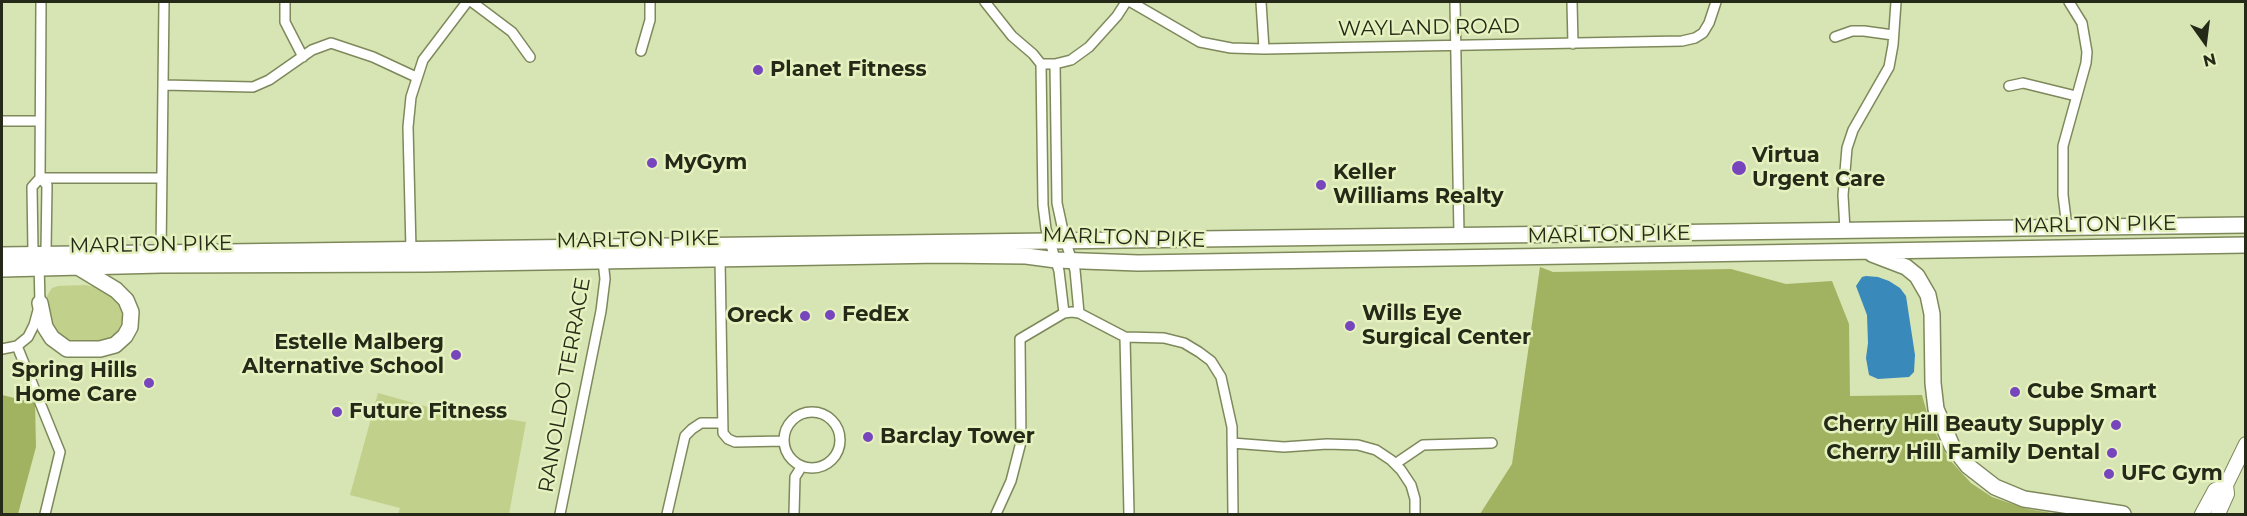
<!DOCTYPE html>
<html>
<head>
<meta charset="utf-8">
<style>
	body { margin:0 }
	#map { position:relative; width:2247px; height:516px; overflow:hidden; background:#d7e4b3; font-family:Montserrat,sans-serif }
	canvas { display:block }
	.frame { position:absolute; inset:0; border:3px solid #252917; pointer-events:none }
	.north { position:absolute; left:2175px; top:12px; width:60px; height:60px; -webkit-text-stroke:4px #e5f1bf; paint-order:stroke; rotate:166deg; font-size:16px; font-weight:700; line-height:24px; text-align:center; color:#252917 }
	.north::after { content:''; display:block; margin:auto; width:21px; height:27px; background:#252917; clip-path:polygon(50% 0,100% 100%,50% 72%,0 100%) }
</style>
</head>
<body>
<div id="map">
<canvas width="2247" height="516"></canvas>
<div class="frame"></div>
<div class="north">N</div>
</div>
<script>
const ctx = document.querySelector('canvas').getContext('2d');
ctx.lineJoin = 'round';
function fillPath(path, color) {
  ctx.fillStyle = color;
  ctx.fill(path, 'evenodd');
}
function toPath(rows) {
  const path = new Path2D();
  for (const r of rows) {
    if (r.length === 3) {
      path.moveTo(r[0] + r[2], r[1]);
      path.arc(r[0], r[1], r[2], 0, 2 * Math.PI);
      continue;
    }
    path.moveTo(r[0], r[1]);
    for (let i = 2; i < r.length; i += 2) path.lineTo(r[i], r[i + 1]);
  }
  return path;
}
function trace(path, color, width, dash) {
  ctx.strokeStyle = color;
  ctx.lineWidth = width;
  ctx.lineCap = dash ? 'butt' : 'round';
  ctx.setLineDash(dash || []);
  ctx.stroke(path);
}
function label(font, color, halo, rows, align = 'center') {
  ctx.font = font + ' Montserrat,sans-serif';
  ctx.lineWidth = 5;
  ctx.setLineDash([]);
  ctx.textBaseline = 'middle';
  ctx.strokeStyle = halo;
  ctx.fillStyle = color;
  for (const [text, x, y, turn = 0] of rows) {
    ctx.save();
    ctx.translate(x, y);
    ctx.rotate((+turn || 0) * Math.PI / 180);
    ctx.textAlign = isNaN(turn) ? turn : align;
    if (halo) ctx.strokeText(text, 0, 0);
    ctx.fillText(text, 0, 0);
    ctx.restore();
  }
}
fillPath(toPath([
	[85,285,100,288,122,302,126,324,109,344,68,345,48,323,47,296,52,288,58,286],
	[378,393,428,407,526,422,509,514,398,514,400,508,350,495]
]), '#c1d18b');
fillPath(toPath([
	[1540,267,1553,272,1731,269,1786,284,1832,281,1849,324,1850,396,1922,395,1929,420,1948,458,1971,483,1992,497,2027,509,2058,514,1480,514,1512,464],
	[2,395,35,403,36,447,18,514,2,514]
]), '#a1b361');
fillPath(toPath([
	[1866,276,1878,277,1889,281,1900,288,1906,296,1915,355,1914,372,1909,377,1878,379,1869,375,1866,358,1868,343,1867,315,1856,286,1862,277]
]), '#398abb');
const minor = toPath([
	[285,2,285,22,303,57],
	[472,2,512,32,530,57],
	[985,2,1012,36,1033,54,1041,64,1055,64,1071,60,1089,47,1117,16,1126,2],
	[1131,2,1200,42,1231,48,1264,49,1682,41,1695,38,1703,33,1709,23,1716,2],
	[1261,2,1264,49],
	[1455,2,1459,235],
	[1572,2,1573,44],
	[1835,37,1852,31,1864,31,1893,35],
	[641,51,650,20,650,2],
	[1041,64,1043,205,1046,229,1059,271,1064,313],
	[1055,64,1057,203,1065,240,1075,270,1079,313],
	[163,85,253,87,269,80,312,50,331,43,373,57,416,77],
	[2009,86,2023,83,2076,96],
	[2,121,40,121],
	[40,178,162,178],
	[40,178,47,185,46,251,41,254],
	[2067,227,2063,195,2063,146,2086,63,2087,52,2082,23,2069,2],
	[1845,230,1843,195,1847,148,1853,130,1889,67,1893,45,1896,2],
	[411,250,408,127,411,97,423,60,467,2],
	[161,253,164,2],
	[40,255,33,251,32,187,40,178,41,2],
	[720,259,723,433,728,439,735,442,784,441],
	[1125,337,1129,514],
	[17,346,60,452,45,514],
	[2,349,17,346,28,337,34,325,40,303,39,263],
	[812,440,28],
	[1232,443,1284,447,1327,444,1358,445,1376,450,1391,460,1401,470,1411,485,1415,499,1415,514],
	[1395,464,1423,445,1492,443],
	[560,514,601,311,605,279,603,261],
	[667,514,685,436,692,429,701,423,722,423],
	[794,514,795,477,802,466],
	[996,514,1011,481,1021,442,1020,339,1064,313,1072,312,1079,313,1125,337,1164,338,1184,343,1199,352,1211,361,1221,377,1232,427,1233,514]
]);
const primary = toPath([
	[2202,514,2215,490,2226,485],
	[2218,514,2227,494,2226,485,2246,444]
]);
const trunk = toPath([
	[1872,254,1906,267,1917,276,1928,295,1932,314,1933,383,1936,409,1952,446,1968,466,1995,487,2024,499,2123,514],
	[2,255,2246,225],
	[2,269,161,265,427,264,940,255,1026,256,1056,260,1138,263,2246,245],
	[40,303,45,327,52,338,67,349,100,349,115,345,125,336,130,327,131,312,126,300,116,290,78,267]
]);
trace(minor, '#7e895b', 12);
trace(primary, '#7e895b', 16);
trace(trunk, '#7e895b', 18);
trace(minor, '#fff', 9);
trace(primary, '#fff', 14);
trace(trunk, '#fff', 15);
for (const [x, y, r, color] of [
	[758,70,6,"#7746bd"],
	[652,163,6,"#7746bd"],
	[1739,168,8,"#7746bd"],
	[1321,185,6,"#7746bd"],
	[830,315,6,"#7746bd"],
	[805,316,6,"#7746bd"],
	[1350,326,6,"#7746bd"],
	[456,355,6,"#7746bd"],
	[149,383,6,"#7746bd"],
	[2015,392,6,"#7746bd"],
	[337,412,6,"#7746bd"],
	[2116,425,6,"#7746bd"],
	[868,437,6,"#7746bd"],
	[2112,453,6,"#7746bd"],
	[2109,474,6,"#7746bd"]
]) {
  const dot = new Path2D();
  dot.arc(x, y, r, 0, 2 * Math.PI);
  ctx.fillStyle = color;
  ctx.fill(dot);
  trace(dot, '#e5f1bf', 2);
}
label('21px', '#252917', '#e5f1bf', [
	["WAYLAND ROAD",1429,28,-1],
	["MARLTON PIKE",2095,225,-1],
	["MARLTON PIKE",1609,235,-1],
	["MARLTON PIKE",1124,238,2],
	["MARLTON PIKE",638,240,-1],
	["MARLTON PIKE",151,245,-1],
	["RANOLDO TERRACE",565,385,-80]
]);
label('bold 21px', '#252917', '#e5f1bf', [
	["Planet Fitness",770,70],
	["Virtua",1752,156],
	["Urgent Care",1752,180],
	["MyGym",664,163],
	["Keller",1333,173],
	["Williams Realty",1333,197],
	["Wills Eye",1362,314],
	["Surgical Center",1362,338],
	["FedEx",842,315],
	["Oreck",793,316,"right"],
	["Estelle Malberg",444,343,"right"],
	["Alternative School",444,367,"right"],
	["Spring Hills",137,371,"right"],
	["Home Care",137,395,"right"],
	["Cube Smart",2027,392],
	["Future Fitness",349,412],
	["Cherry Hill Beauty Supply",2104,425,"right"],
	["Barclay Tower",880,437],
	["Cherry Hill Family Dental",2100,453,"right"],
	["UFC Gym",2121,474]
], 'left');
</script>
</body>
</html>
